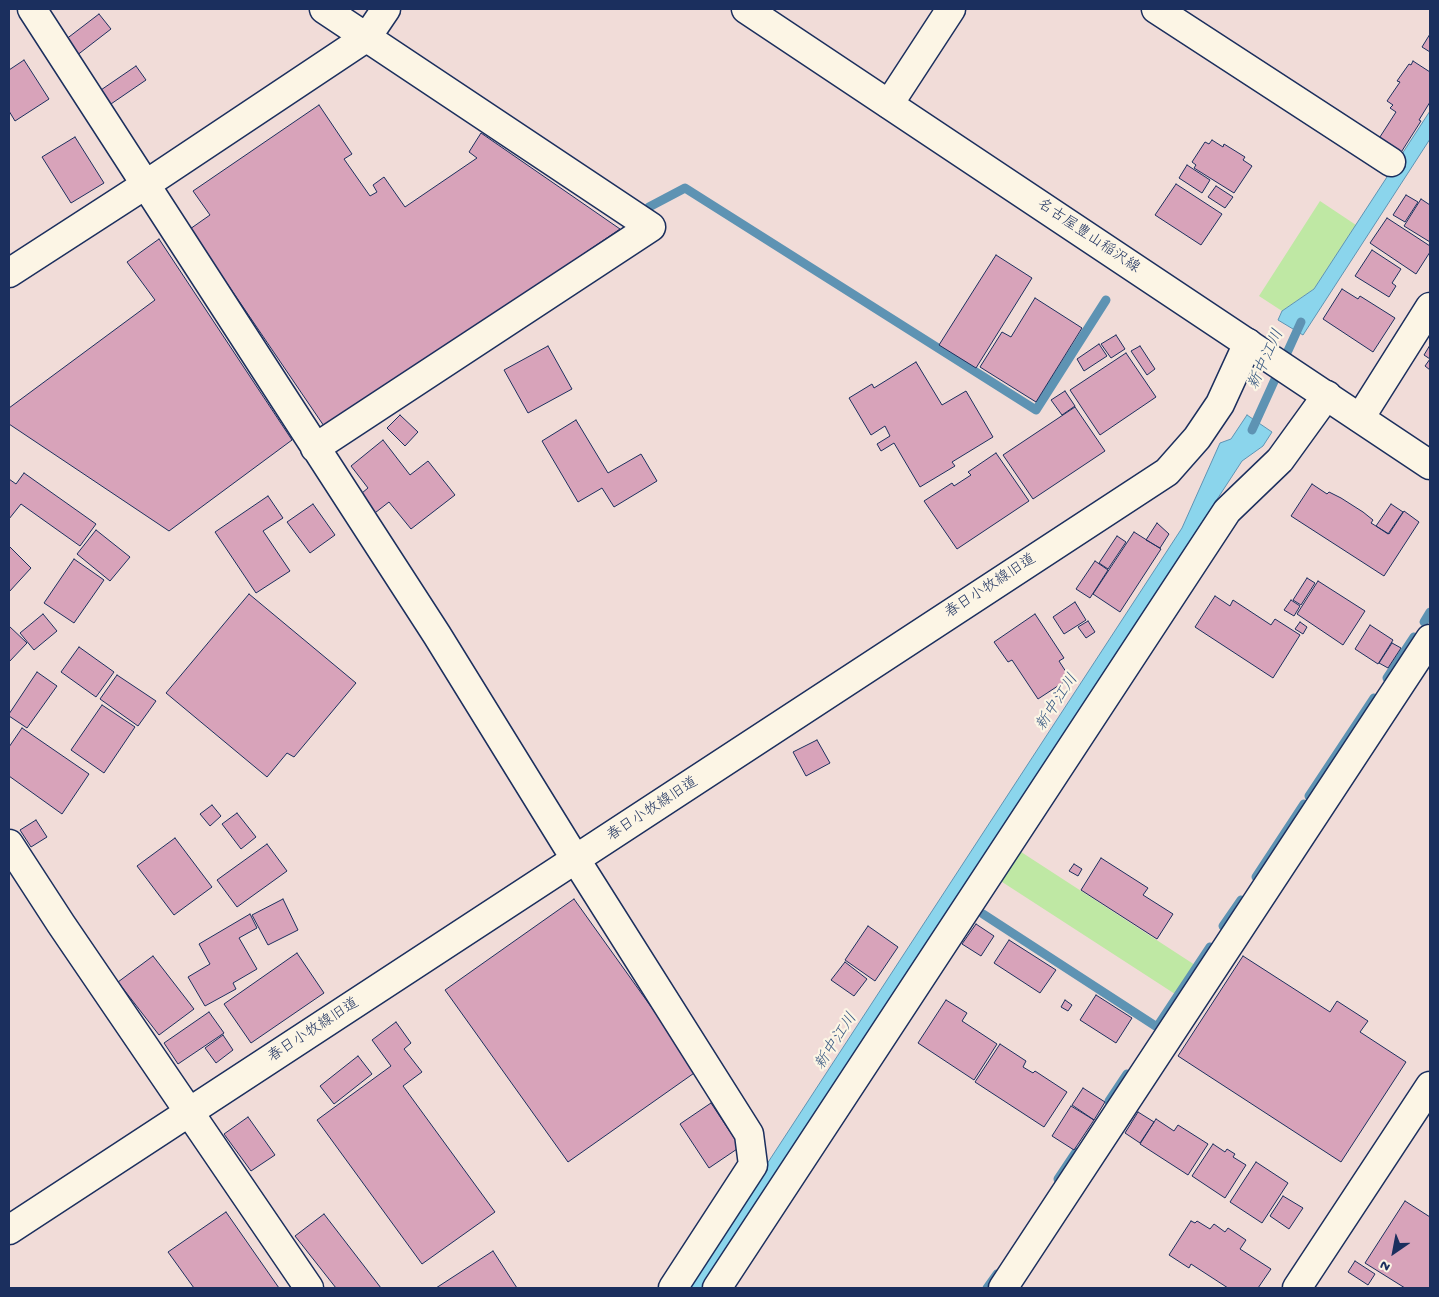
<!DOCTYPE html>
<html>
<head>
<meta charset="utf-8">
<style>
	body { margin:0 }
	#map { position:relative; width:1439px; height:1297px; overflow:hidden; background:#f1dcd8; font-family:"Gochi Hand",sans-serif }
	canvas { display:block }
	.frame { position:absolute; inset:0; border:10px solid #1b2f5e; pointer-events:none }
	.north { position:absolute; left:1369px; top:1227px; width:50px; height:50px; -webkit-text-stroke:4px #fcf5e5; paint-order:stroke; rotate:213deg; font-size:14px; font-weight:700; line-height:20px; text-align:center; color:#1b2f5e }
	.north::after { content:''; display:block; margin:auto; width:18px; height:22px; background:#1b2f5e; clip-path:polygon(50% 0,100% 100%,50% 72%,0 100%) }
</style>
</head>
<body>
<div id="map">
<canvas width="1439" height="1297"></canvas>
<div class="frame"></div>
<div class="north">N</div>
</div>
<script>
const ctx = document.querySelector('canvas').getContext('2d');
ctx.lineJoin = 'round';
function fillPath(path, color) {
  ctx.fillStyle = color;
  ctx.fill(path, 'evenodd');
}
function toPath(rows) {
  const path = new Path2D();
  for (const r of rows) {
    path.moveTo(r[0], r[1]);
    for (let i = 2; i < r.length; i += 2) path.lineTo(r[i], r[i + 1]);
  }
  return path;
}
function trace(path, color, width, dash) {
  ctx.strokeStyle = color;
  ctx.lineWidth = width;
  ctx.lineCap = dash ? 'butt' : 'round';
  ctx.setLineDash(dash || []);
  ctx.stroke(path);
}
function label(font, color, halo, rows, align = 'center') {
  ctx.font = font + ' "Gochi Hand","Klee One",sans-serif';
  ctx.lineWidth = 4.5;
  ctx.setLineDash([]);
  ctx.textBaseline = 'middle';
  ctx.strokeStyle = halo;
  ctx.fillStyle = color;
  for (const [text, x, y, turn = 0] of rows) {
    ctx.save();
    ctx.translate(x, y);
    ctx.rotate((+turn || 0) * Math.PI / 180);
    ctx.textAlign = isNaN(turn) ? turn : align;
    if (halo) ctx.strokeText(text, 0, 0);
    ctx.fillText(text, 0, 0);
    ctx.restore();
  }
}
fillPath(toPath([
	[1320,201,1356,225,1314,289,1282,311,1259,296],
	[1015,848,1195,965,1175,994,996,878]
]), '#bfe8a4');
const water = toPath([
	[1430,111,1430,139,1303,335,1278,320,1282,311,1314,289,1430,111],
	[1247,415,1272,432,1263,446,1242,461,703,1288,686,1288,1182,528,1220,443,1231,439,1247,415]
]);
fillPath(water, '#8bd5ec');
trace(water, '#5e93b3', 1);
trace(toPath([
	[649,207,685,188,1036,410,1106,300],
	[1252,430,1301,322],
	[1424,622,1430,612],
	[1387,678,1414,637],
	[1309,796,1374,698],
	[1256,877,1304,804],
	[983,914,1157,1027,1210,947],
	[1223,926,1241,900],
	[1109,1101,1127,1074],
	[1058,1179,1076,1152],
	[987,1288,997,1274]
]), '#5e93b3', 9);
const building = toPath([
	[99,14,111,29,76,56,65,40,99,14],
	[1430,34,1430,52,1422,47,1430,34],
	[24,60,49,99,15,121,9,111,9,70,24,60],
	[1413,61,1430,72,1430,102,1419,120,1421,121,1400,154,1378,140,1396,112,1390,108,1393,105,1387,101,1400,82,1397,81,1409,64,1411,65,1413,61],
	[136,66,146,80,108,106,98,92,136,66],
	[319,105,352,154,344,159,370,196,377,192,373,185,384,177,405,207,477,158,469,152,481,133,620,229,326,429,190,229,210,215,193,191,319,105],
	[75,137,104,183,71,203,42,157,75,137],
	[1212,140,1223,147,1224,144,1245,157,1243,160,1252,166,1234,193,1194,168,1196,165,1192,162,1205,142,1209,144,1212,140],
	[1187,165,1210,180,1202,193,1179,178,1187,165],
	[1176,184,1222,214,1201,245,1155,215,1176,184],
	[1216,186,1233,197,1225,208,1208,197,1216,186],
	[1406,195,1418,202,1405,222,1393,215,1406,195],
	[1421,199,1430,205,1430,242,1404,226,1421,199],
	[1387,218,1430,246,1430,252,1416,274,1370,243,1387,218],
	[159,239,292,440,169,531,9,424,9,408,155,300,127,262,159,239],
	[1372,250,1401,269,1392,283,1396,286,1389,297,1355,276,1372,250],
	[996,255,1032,278,976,368,939,345,996,255],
	[1342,289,1358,299,1360,296,1395,318,1373,352,1323,319,1342,289],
	[1035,298,1082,328,1036,402,980,367,1002,332,1011,337,1035,298],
	[1116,335,1125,349,1111,358,1101,344,1116,335],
	[1099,344,1107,356,1084,371,1077,359,1099,344],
	[1430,345,1430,370,1425,366,1430,359,1424,355,1430,345],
	[548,346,572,389,528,413,504,370,548,346],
	[1140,346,1155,369,1147,375,1131,351,1140,346],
	[1126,353,1156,397,1100,435,1070,390,1126,353],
	[916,362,942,405,966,391,993,437,952,462,955,466,920,487,894,443,881,451,877,444,890,436,885,426,871,435,849,398,872,384,874,388,916,362],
	[1065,391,1075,406,1062,415,1051,400,1065,391],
	[1075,407,1105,451,1033,499,1003,455,1075,407],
	[400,415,418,432,405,446,387,428,400,415],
	[576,420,608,473,641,454,657,481,614,507,602,488,578,502,542,441,576,420],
	[383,440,410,475,428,461,455,495,411,529,389,502,371,516,356,498,368,488,351,466,383,440],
	[996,453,1029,501,957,549,924,501,952,483,954,486,971,475,968,472,996,453],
	[24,473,96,524,80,546,21,504,9,519,9,479,16,484,24,473],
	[1312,484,1327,494,1329,492,1341,498,1363,512,1373,520,1371,523,1389,534,1404,511,1419,522,1384,576,1291,516,1312,484],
	[268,496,283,518,263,531,290,571,256,593,215,532,268,496],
	[313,504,335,535,310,553,287,522,313,504],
	[1391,504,1403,512,1388,534,1376,526,1391,504],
	[1157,523,1169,534,1160,548,1146,540,1157,523],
	[96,530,130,557,110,581,77,554,96,530],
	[1134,532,1161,549,1120,612,1093,594,1134,532],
	[1117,536,1126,542,1108,569,1099,563,1117,536],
	[9,546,31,568,9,592,9,546],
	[74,559,104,580,74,623,44,603,74,559],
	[1095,561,1108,570,1090,598,1076,589,1095,561],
	[1307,578,1315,583,1301,605,1293,600,1307,578],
	[1318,581,1365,611,1343,645,1297,614,1318,581],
	[249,594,356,683,294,757,287,753,267,777,166,693,249,594],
	[1215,596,1230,606,1233,600,1271,625,1275,619,1300,635,1273,678,1195,627,1215,596],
	[1291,600,1300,606,1294,616,1284,610,1291,600],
	[1075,602,1086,620,1064,634,1053,617,1075,602],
	[43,614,57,631,34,650,20,633,43,614],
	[1035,614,1064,658,1059,661,1070,678,1038,699,1012,660,1008,662,994,642,1035,614],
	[1088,621,1095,632,1086,638,1078,627,1088,621],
	[1300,622,1307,627,1303,634,1295,629,1300,622],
	[1370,625,1393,640,1378,664,1355,649,1370,625],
	[9,626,27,643,9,662,9,626],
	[1392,643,1401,648,1388,668,1379,663,1392,643],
	[79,647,114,672,96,697,61,672,79,647],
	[37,672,57,686,27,728,9,716,9,714,37,672],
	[117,675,156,701,138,726,100,699,117,675],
	[102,705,135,727,104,773,71,750,102,705],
	[22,728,89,774,62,814,9,776,9,747,22,728],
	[817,740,830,763,806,776,793,752,817,740],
	[212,805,221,816,210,826,200,814,212,805],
	[237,813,256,837,241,849,222,824,237,813],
	[36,820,47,837,31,847,20,830,36,820],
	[175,838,212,887,174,915,137,866,175,838],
	[267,844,287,871,237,907,217,880,267,844],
	[1101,858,1148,888,1143,895,1173,914,1157,939,1081,890,1101,858],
	[1074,864,1082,869,1078,876,1069,871,1074,864],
	[283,899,298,930,268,945,252,915,283,899],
	[574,899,697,1071,568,1162,445,990,574,899],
	[250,914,257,928,239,938,257,969,233,983,236,989,205,1006,188,977,210,964,199,944,250,914],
	[976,924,994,936,981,956,962,944,976,924],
	[868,926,898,947,875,981,845,960,868,926],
	[1009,940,1056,970,1040,993,994,963,1009,940],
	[297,953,324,993,251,1043,224,1004,297,953],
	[153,956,194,1009,159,1035,118,982,153,956],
	[1243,956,1330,1012,1337,1001,1368,1021,1360,1032,1406,1062,1341,1162,1178,1056,1243,956],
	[845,962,867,979,854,996,831,980,845,962],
	[1096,995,1132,1018,1116,1043,1080,1020,1096,995],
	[946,1000,967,1013,962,1021,997,1044,974,1080,918,1043,946,1000],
	[1065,1000,1072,1005,1068,1011,1061,1007,1065,1000],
	[209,1012,224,1033,178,1064,164,1043,209,1012],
	[396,1022,411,1043,404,1049,422,1072,403,1086,495,1212,422,1264,317,1120,391,1066,372,1040,396,1022],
	[223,1035,233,1050,216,1063,205,1048,223,1035],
	[1000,1044,1026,1061,1023,1067,1033,1073,1035,1071,1067,1092,1044,1127,975,1082,1000,1044],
	[358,1056,372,1074,334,1104,320,1086,358,1056],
	[1083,1088,1105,1102,1094,1120,1072,1105,1083,1088],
	[711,1103,740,1147,709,1168,680,1124,711,1103],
	[1071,1106,1094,1120,1074,1150,1052,1136,1071,1106],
	[1138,1112,1154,1122,1140,1143,1125,1133,1138,1112],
	[248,1117,275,1155,251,1171,224,1134,248,1117],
	[1156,1119,1174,1131,1178,1125,1208,1144,1188,1175,1140,1144,1156,1119],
	[1213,1144,1225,1152,1227,1149,1235,1154,1233,1157,1246,1165,1225,1198,1192,1176,1213,1144],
	[1256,1162,1288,1183,1262,1223,1230,1202,1256,1162],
	[1283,1196,1303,1208,1289,1229,1270,1216,1283,1196],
	[1405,1201,1430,1217,1430,1288,1405,1288,1365,1263,1405,1201],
	[226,1212,279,1288,194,1288,168,1252,226,1212],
	[324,1214,381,1288,336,1288,295,1236,324,1214],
	[1191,1221,1195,1223,1197,1221,1210,1229,1214,1224,1225,1232,1228,1228,1246,1240,1240,1249,1271,1269,1258,1288,1228,1288,1191,1264,1189,1268,1169,1255,1191,1221],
	[493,1251,517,1288,436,1288,493,1251],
	[1355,1261,1375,1274,1368,1285,1348,1272,1355,1261]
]);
fillPath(building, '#d8a3ba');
trace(building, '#1b2f5e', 1);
const minor = toPath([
	[32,9,437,635,576,860,749,1134,753,1165,673,1288],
	[1156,9,1391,162],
	[889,104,951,9],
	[9,273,145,185,367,37,386,9],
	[1360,418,1430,307],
	[315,448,651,227,324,9],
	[9,844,61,924,309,1288],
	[9,1230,1167,472,1197,438,1220,404,1248,343],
	[717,1288,1227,511,1280,460,1327,395],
	[1003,1288,1430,639],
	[1297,1288,1430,1086]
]);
const major = toPath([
	[746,9,1430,465]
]);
trace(minor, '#1b2f5e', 31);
trace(major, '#1b2f5e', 31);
trace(minor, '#fcf5e5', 28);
trace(major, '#fcf5e5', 28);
label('15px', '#1b2f5e', '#fcf5e5', [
	["名古屋豊山稲沢線",1088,237,34],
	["春日小牧線旧道",991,587,-33],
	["春日小牧線旧道",653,810,-33],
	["春日小牧線旧道",314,1031,-33]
]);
label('italic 16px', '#375882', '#fcf5e5', [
	["新中江川",1267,360,-65],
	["新中江川",1058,703,-57],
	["新中江川",837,1042,-57]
]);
</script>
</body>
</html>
